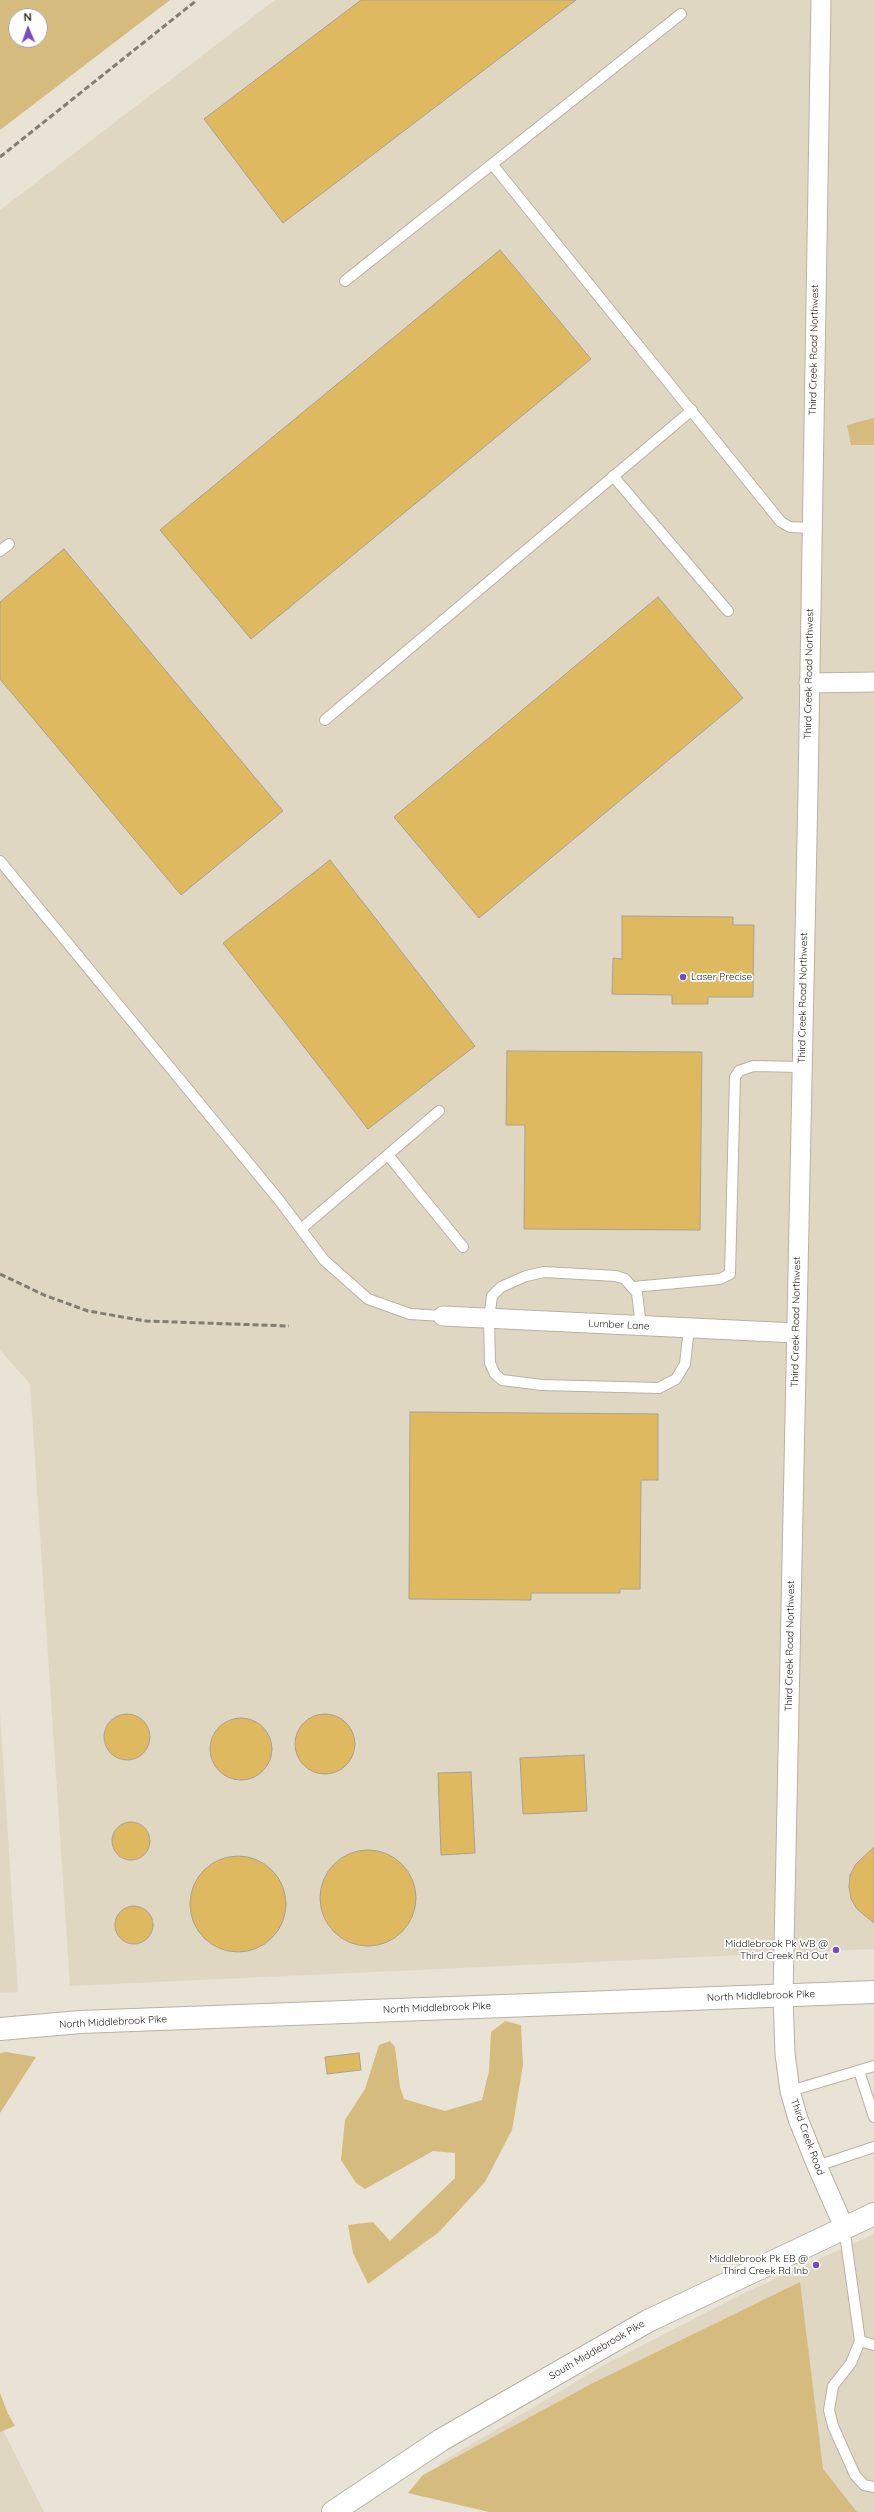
<!DOCTYPE html>
<html>
<head>
<meta charset="utf-8">
<style>
	body { margin:0 }
	#map { position:relative; width:874px; height:2512px; overflow:hidden; background:#e8e3d5; font-family:Quicksand,sans-serif }
	canvas { display:block }
	.north { position:absolute; left:8px; top:8px; width:40px; height:40px; box-sizing:border-box; background:#fff; border:1px solid #a3a3a1; border-radius:50%; rotate:358deg; font-size:11px; font-weight:700; line-height:16px; text-align:center; color:#1a1813 }
	.north::after { content:''; display:block; margin:auto; width:14px; height:18px; background:#794bc3; clip-path:polygon(50% 0,100% 100%,50% 72%,0 100%) }
</style>
</head>
<body>
<div id="map">
<canvas width="874" height="2512"></canvas>
<div class="north">N</div>
</div>
<script>
const ctx = document.querySelector('canvas').getContext('2d');
ctx.lineJoin = 'round';
function fillPath(path, color) {
  ctx.fillStyle = color;
  ctx.fill(path, 'evenodd');
}
function toPath(rows) {
  const path = new Path2D();
  for (const r of rows) {
    if (r.length === 3) {
      path.moveTo(r[0] + r[2], r[1]);
      path.arc(r[0], r[1], r[2], 0, 2 * Math.PI);
      continue;
    }
    path.moveTo(r[0], r[1]);
    for (let i = 2; i < r.length; i += 2) path.lineTo(r[i], r[i + 1]);
  }
  return path;
}
function trace(path, color, width, dash) {
  ctx.strokeStyle = color;
  ctx.lineWidth = width;
  ctx.lineCap = dash ? 'butt' : 'round';
  ctx.setLineDash(dash || []);
  ctx.stroke(path);
}
function label(font, color, halo, rows, align = 'center') {
  ctx.font = font + ' Quicksand,sans-serif';
  ctx.lineWidth = 3.5;
  ctx.setLineDash([]);
  ctx.textBaseline = 'middle';
  ctx.strokeStyle = halo;
  ctx.fillStyle = color;
  for (const [text, x, y, turn = 0] of rows) {
    ctx.save();
    ctx.translate(x, y);
    ctx.rotate((+turn || 0) * Math.PI / 180);
    ctx.textAlign = isNaN(turn) ? turn : align;
    if (halo) ctx.strokeText(text, 0, 0);
    ctx.fillText(text, 0, 0);
    ctx.restore();
  }
}
fillPath(toPath([
	[275,0,874,0,874,1949,70,1986,30,1384,0,1350,0,210],
	[0,1713,18,1992,0,1993],
	[874,2234,874,2512,592,2512,438,2486,440,2463,604,2365,744,2293],
	[0,2424,44,2512,0,2512]
]), '#e0d7c3');
fillPath(toPath([
	[0,0,170,0,0,130],
	[16,16,40,16,40,40,16,40],
	[874,418,874,445,851,445,847,425],
	[505,2021,521,2025,523,2065,512,2130,485,2182,439,2232,368,2284,353,2253,348,2225,373,2222,390,2241,455,2178,455,2153,433,2151,365,2189,356,2183,341,2160,345,2120,365,2089,379,2045,390,2041,395,2047,400,2087,404,2099,445,2111,482,2100,489,2071,491,2032],
	[6,2052,36,2057,0,2113,0,2053],
	[800,2282,823,2469,857,2512,489,2512,408,2493,423,2475,591,2384],
	[0,2393,8,2414,15,2426,0,2432]
]), '#d5bb7d');
const building = toPath([
	[361,0,576,0,283,223,204,119,361,0],
	[500,250,591,359,251,639,160,530,500,250],
	[64,549,283,811,181,895,0,679,0,602,64,549],
	[658,597,743,698,479,918,394,817,658,597],
	[330,860,475,1046,368,1129,223,943,330,860],
	[622,916,733,917,733,925,754,925,753,997,708,997,708,1004,672,1004,672,995,612,994,613,958,622,959,622,916],
	[507,1051,702,1052,700,1230,524,1229,525,1125,506,1125,507,1051],
	[410,1412,658,1414,658,1480,641,1480,640,1589,620,1589,620,1593,531,1593,531,1600,409,1599,410,1412],
	[127,1737,23],
	[325,1744,30],
	[241,1749,31],
	[584,1755,587,1811,523,1814,520,1758,584,1755],
	[471,1772,475,1853,441,1855,438,1773,471,1772],
	[131,1841,19],
	[874,1847,874,1923,857,1909,851,1899,849,1887,850,1875,856,1864,874,1847],
	[368,1898,48],
	[238,1904,48],
	[134,1925,19],
	[359,2053,361,2070,327,2074,325,2057,359,2053]
]);
fillPath(building, '#deb960');
trace(building, '#a8a296', 1);
const lane = toPath([
	[492,164,781,522,790,527,811,528],
	[345,281,681,14],
	[613,476,728,611],
	[0,551,9,544],
	[325,720,692,410],
	[0,861,279,1200,324,1260,368,1299,410,1314,443,1316],
	[388,1155,463,1247],
	[301,1229,439,1111],
	[633,1287,720,1279,730,1274,735,1077,739,1071,753,1066,801,1067],
	[641,1326,637,1293,625,1279,616,1276,544,1272,526,1276,501,1287,492,1296,489,1319,490,1363,495,1374,502,1380,542,1385,659,1388,676,1379,685,1364,689,1328],
	[859,2071,874,2117],
	[790,2091,874,2066],
	[817,2166,874,2147],
	[844,2227,860,2341,851,2363,833,2386,829,2410,833,2426,855,2475,864,2485,874,2487],
	[860,2341,874,2345]
]);
const street = toPath([
	[821,0,808,790,783,1995,785,2054,790,2091,798,2119,817,2166,844,2227],
	[809,683,874,682],
	[443,1316,796,1333]
]);
const secondary = toPath([
	[0,2029,80,2022,874,1992],
	[333,2512,441,2440,648,2321,874,2214]
]);
trace(lane, '#b8b2a5', 12);
trace(street, '#b8b2a5', 21);
trace(secondary, '#b8b2a5', 24);
trace(lane, '#fff', 10);
trace(street, '#fff', 19);
trace(secondary, '#fff', 22);
trace(toPath([
	[0,157,197,0],
	[0,1274,44,1295,88,1311,146,1321,289,1326]
]), '#807d73', 3, [6, 3]);
for (const [x, y, r, color] of [
	[683,977,4,"#794bc3"],
	[836,1950,4,"#794bc3"],
	[816,2265,4,"#794bc3"]
]) {
  const dot = new Path2D();
  dot.arc(x, y, r, 0, 2 * Math.PI);
  ctx.fillStyle = color;
  ctx.fill(dot);
  trace(dot, '#fff', 1.5);
}
label('10px', '#1a1813', '#fff', [
	["Third Creek Road Northwest",814,350,-89],
	["Third Creek Road Northwest",809,674,-89],
	["Third Creek Road Northwest",803,998,-89],
	["Third Creek Road Northwest",796,1322,-89],
	["Lumber Lane",619,1325,3],
	["Third Creek Road Northwest",790,1646,-89],
	["North Middlebrook Pike",761,1996,-2],
	["North Middlebrook Pike",437,2008,-2],
	["North Middlebrook Pike",113,2022,-3],
	["Third Creek Road",807,2137,70],
	["South Middlebrook Pike",597,2350,-30]
]);
label('10px', '#1a1813', '#fff', [
	["Laser Precise",691,977,"left"],
	["Middlebrook Pk WB @",828,1944],
	["Third Creek Rd Out",828,1956],
	["Middlebrook Pk EB @",808,2259],
	["Third Creek Rd Inb",808,2271]
], 'right');
</script>
</body>
</html>
